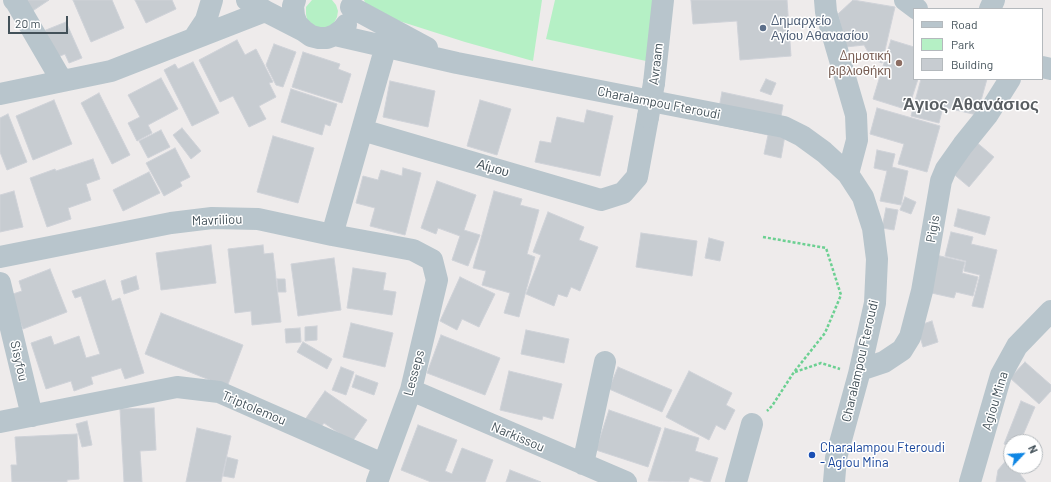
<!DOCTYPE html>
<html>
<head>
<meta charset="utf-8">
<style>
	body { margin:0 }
	#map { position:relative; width:1051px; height:482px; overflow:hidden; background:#eeebeb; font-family:Barlow,sans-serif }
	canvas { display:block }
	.legend { position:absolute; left:913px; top:8px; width:130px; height:72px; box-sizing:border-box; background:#fff; border:1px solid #b4b9bd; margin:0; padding:5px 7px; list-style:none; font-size:12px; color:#435159 }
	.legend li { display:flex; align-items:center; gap:8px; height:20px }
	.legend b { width:20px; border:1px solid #b4b9bd }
	.north { position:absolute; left:1003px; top:434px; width:40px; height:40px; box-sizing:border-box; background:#fff; border:1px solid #b4b9bd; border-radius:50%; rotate:65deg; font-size:11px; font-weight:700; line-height:16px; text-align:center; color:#435159 }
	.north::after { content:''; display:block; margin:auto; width:14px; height:18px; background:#0f86e4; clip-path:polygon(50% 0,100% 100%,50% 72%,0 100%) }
	.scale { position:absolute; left:8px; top:16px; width:60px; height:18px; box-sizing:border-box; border:2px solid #435159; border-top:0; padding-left:5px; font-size:12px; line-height:14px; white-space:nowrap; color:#435159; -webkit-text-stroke:3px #fff; paint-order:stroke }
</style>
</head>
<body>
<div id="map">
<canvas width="1051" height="482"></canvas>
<ul class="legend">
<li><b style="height:5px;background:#b8c5cc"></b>Road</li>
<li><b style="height:11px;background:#b5f0c5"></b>Park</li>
<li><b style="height:11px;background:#c7ccd1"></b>Building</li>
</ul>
<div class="north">N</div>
<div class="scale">20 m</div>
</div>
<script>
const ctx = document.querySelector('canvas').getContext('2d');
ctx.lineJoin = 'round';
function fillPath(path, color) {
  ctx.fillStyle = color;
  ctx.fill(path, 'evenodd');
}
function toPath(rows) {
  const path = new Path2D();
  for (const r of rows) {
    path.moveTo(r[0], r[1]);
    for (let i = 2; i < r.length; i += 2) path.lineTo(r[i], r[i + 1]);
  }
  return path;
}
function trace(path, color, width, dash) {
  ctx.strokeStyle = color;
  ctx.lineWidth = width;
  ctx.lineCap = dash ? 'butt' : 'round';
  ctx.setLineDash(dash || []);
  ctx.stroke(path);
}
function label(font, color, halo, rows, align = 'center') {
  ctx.font = font + ' Barlow,sans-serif';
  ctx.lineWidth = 3;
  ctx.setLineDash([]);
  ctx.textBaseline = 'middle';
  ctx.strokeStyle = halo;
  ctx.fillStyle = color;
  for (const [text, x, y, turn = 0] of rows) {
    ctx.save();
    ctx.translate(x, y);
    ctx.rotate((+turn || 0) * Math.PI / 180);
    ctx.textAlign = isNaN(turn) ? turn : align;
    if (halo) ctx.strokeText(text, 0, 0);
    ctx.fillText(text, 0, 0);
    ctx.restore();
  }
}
fillPath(toPath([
	[312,0,332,0,336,5,338,11,337,17,334,23,329,27,317,28,307,20,306,14,306,7],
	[364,0,542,0,533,61,465,42,396,20,366,5],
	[555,0,660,0,646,61,546,39]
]), '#b5f0c5');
const building = toPath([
	[18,0,49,0,25,16,18,0],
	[73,0,112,0,124,28,91,42,73,0],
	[135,0,172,0,176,9,146,23,135,0],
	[691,0,787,0,791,56,740,60,737,21,693,24,691,0],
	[853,0,895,7,882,63,872,59,864,45,846,47,838,14,853,0],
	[66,22,82,58,69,63,65,54,53,59,41,32,66,22],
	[237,40,245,55,256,49,273,82,269,83,276,97,259,106,266,119,249,127,233,96,220,102,199,60,237,40],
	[891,40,914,47,914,79,918,79,908,110,873,99,891,40],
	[274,44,296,52,283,87,276,85,266,65,274,44],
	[303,52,340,64,338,69,351,74,342,103,292,87,303,52],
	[193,62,219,113,192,126,164,70,175,64,178,69,193,62],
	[161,78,178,109,148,125,152,133,137,141,128,123,140,117,128,95,161,78],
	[766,79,776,83,771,95,760,91,766,79],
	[921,79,987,79,977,115,943,107,939,123,911,116,921,79],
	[390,81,435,91,428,127,383,117,390,81],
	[291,89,337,104,330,126,325,124,322,135,281,122,291,89],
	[722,92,783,105,780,122,787,124,781,158,764,154,768,135,716,124,722,92],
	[99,93,130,155,112,164,81,103,99,93],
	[54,100,72,144,33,160,16,116,54,100],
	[480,100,511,109,497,155,467,146,480,100],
	[877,108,940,126,927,172,898,164,904,144,870,134,877,108],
	[587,110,613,116,600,176,535,162,540,141,551,143,557,117,584,123,587,110],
	[8,114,27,162,7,170,0,152,0,118,8,114],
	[182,128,201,151,191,159,173,135,182,128],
	[161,130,170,147,148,158,139,141,161,130],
	[273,136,314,148,298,203,257,192,273,136],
	[975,141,994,157,969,187,950,171,975,141],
	[175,148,190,177,180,182,182,186,164,196,146,163,175,148],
	[877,150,895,154,892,167,908,171,901,205,880,201,887,171,874,168,877,150],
	[93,159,100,179,86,184,91,200,68,208,71,219,47,227,30,178,55,169,56,171,93,159],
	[403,168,421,173,405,235,370,226,375,208,356,203,363,176,378,180,381,170,402,176,403,168],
	[149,172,160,193,123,211,113,190,149,172],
	[437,181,476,195,464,230,480,235,468,266,452,260,460,236,438,228,436,234,421,228,437,181],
	[14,191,23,227,0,232,0,195,14,191],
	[494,191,522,199,520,205,539,210,527,254,535,257,519,317,504,313,510,293,482,285,486,271,473,268,494,191],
	[905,197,916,202,911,214,900,210,905,197],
	[886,208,898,210,894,230,882,228,886,208],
	[958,209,990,217,985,235,954,226,958,209],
	[548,212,584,227,579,240,598,247,580,291,571,287,567,297,558,294,554,306,526,294,541,255,533,252,548,212],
	[951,232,973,237,971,244,997,250,983,308,972,306,980,275,964,271,966,261,945,256,951,232],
	[641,233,697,241,692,276,636,267,641,233],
	[709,238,724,242,720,261,705,258,709,238],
	[211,245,216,283,161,290,156,253,211,245],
	[263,245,264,254,273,253,281,322,252,325,251,311,235,313,228,249,263,245],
	[936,255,965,262,962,273,978,277,973,296,956,292,954,298,927,292,936,255],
	[334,258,341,310,298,316,291,264,334,258],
	[353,268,386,273,383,290,396,292,392,315,347,308,353,268],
	[50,269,67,312,23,329,10,295,22,291,19,281,50,269],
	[136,276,139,289,124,294,121,281,136,276],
	[460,277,495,294,479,327,462,319,457,330,440,321,460,277],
	[277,279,285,279,286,292,278,292,277,279],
	[105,280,112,301,120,298,144,373,125,379,121,368,91,377,93,384,74,391,71,381,46,389,31,343,51,336,54,345,79,336,86,358,100,354,81,296,75,298,72,291,105,280],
	[161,313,243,345,227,387,145,354,161,313],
	[932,321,938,342,923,347,917,326,932,321],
	[351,323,393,333,385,367,343,357,351,323],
	[317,326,317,340,305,341,305,327,317,326],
	[300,328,301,342,286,343,285,329,300,328],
	[526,330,569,339,564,363,521,354,526,330],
	[441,335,500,358,485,395,427,373,441,335],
	[303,342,332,359,327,369,297,352,303,342],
	[1025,362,1051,385,1051,391,1039,404,1010,378,1025,362],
	[341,367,354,372,346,395,332,390,341,367],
	[618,367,672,390,662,412,609,389,618,367],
	[509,371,562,384,553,419,543,416,542,420,500,410,509,371],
	[689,371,732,393,726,405,735,410,725,430,716,425,709,440,666,417,689,371],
	[356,375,378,383,374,395,352,387,356,375],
	[325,391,367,420,352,442,324,423,318,431,304,421,325,391],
	[1021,401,1035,407,1020,442,1011,442,1011,447,1004,444,1021,401],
	[154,408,156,450,140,451,142,482,124,482,120,409,154,408],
	[609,410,661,428,648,467,596,450,609,410],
	[87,421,92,445,82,447,76,424,87,421],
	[418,425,457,440,445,471,452,474,462,448,493,460,485,482,431,482,401,470,418,425],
	[197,428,231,436,221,482,186,482,197,428],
	[665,428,699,438,695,451,718,458,710,482,706,482,690,477,688,482,648,481,665,428],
	[77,434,79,479,67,480,67,482,12,482,11,465,17,465,15,437,77,434],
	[227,457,238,460,234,478,223,476,227,457],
	[1008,458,1011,462,1011,466,1014,466,1026,482,996,482,998,470,1008,458],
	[510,470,541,482,506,482,510,470]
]);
fillPath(building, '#c7ccd1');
trace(building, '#cfd2d8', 1);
trace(toPath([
	[763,237,826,248,841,295,825,333,794,372,772,406,767,411],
	[795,372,821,363,840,369]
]), '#6cd092', 2.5, [3, 2]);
trace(toPath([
	[14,0,16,2,62,81],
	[247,0,265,11,304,31],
	[295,0,293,6,294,16,297,24,304,31,311,36,319,38,327,38,335,35,342,30,346,25],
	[825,0,826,12,856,115,857,140,848,174],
	[905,0,917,9],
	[351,7,427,48],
	[990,9,994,0],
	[335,35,457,63,784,127,802,136,824,152,848,174,863,197,873,228,877,259,875,303,859,374,836,458,834,482],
	[194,38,206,20,212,0],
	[1042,67,1051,69],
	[654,83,663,0],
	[0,94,111,71,265,11],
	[362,130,601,200,623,193,637,177,648,117],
	[332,235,386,46],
	[0,257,171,223,212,218,258,219,332,235,413,250,432,260,437,280,411,390,377,482],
	[0,283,32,416],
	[860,370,884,362,902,350,910,337,922,291,941,181,946,169,963,145,988,114,1010,79],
	[411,390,626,482],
	[0,422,177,387,219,392,383,464],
	[583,464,605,362],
	[736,482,752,424],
	[970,482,1001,375,1017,346,1051,311]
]), '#b8c5cc', 22);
trace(toPath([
	[648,117,654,83]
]), '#b8c5cc', 22);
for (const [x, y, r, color] of [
	[763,28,4,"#5c6f8a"],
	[899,63,4,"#8d6e63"],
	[812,455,4,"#1a4fb4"]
]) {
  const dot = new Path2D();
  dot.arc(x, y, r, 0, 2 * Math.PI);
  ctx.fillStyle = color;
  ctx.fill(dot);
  trace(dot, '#fff', 1.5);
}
label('13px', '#4e5e75', '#fff', [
	["Δημαρχείο",771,21],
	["Αγίου Αθανασίου",771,36]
], 'left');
label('13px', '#785e54', '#fff', [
	["Δημοτική",891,56],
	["βιβλιοθήκη",891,71]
], 'right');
label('13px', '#435159', '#fff', [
	["Avraam",656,64,-83],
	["Charalampou Fteroudi",659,103,11],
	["Αίμου",493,168,16],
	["Mavriliou",217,220,-2],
	["Pigis",933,229,-80],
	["Sisyfou",19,361,77],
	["Charalampou Fteroudi",860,361,-77],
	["Lesseps",414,373,-75],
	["Agiou Mina",995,401,-73],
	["Triptolemou",254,408,23],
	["Narkissou",518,437,23]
]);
label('13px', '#164399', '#fff', [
	["Charalampou Fteroudi",820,448],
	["- Agiou Mina",820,463]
], 'left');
label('bold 17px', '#585d61', '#fff', [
	["Άγιος Αθανάσιος",971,104]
]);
</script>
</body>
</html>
